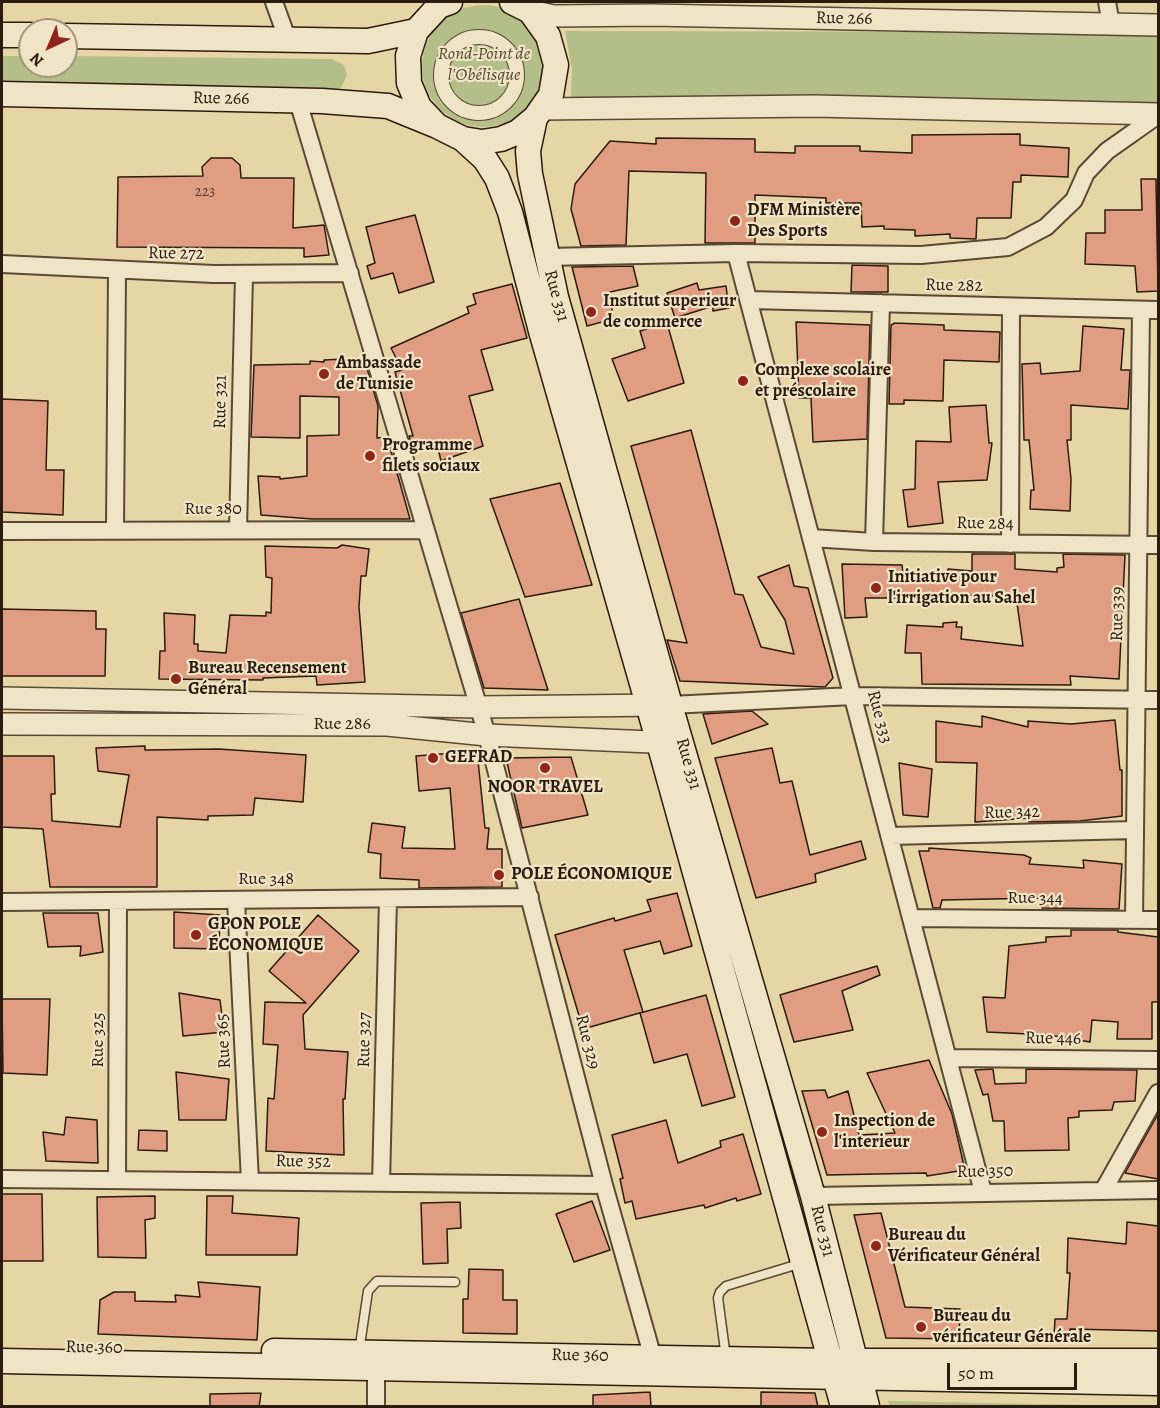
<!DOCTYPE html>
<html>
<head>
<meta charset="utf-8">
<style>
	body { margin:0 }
	#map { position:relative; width:1160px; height:1408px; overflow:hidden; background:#e6d6a6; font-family:Alegreya,serif }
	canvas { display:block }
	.frame { position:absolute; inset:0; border:3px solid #2c1b0f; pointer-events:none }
	.north { position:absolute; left:18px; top:18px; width:60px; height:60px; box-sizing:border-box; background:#efe4c5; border:2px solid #a1947c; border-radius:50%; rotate:224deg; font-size:16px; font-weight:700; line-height:24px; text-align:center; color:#2c1b0f }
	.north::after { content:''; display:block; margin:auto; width:21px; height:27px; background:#8f2418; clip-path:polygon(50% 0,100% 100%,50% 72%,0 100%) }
	.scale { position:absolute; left:947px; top:1363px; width:130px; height:27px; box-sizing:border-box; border:3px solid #2c1b0f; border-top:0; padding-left:8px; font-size:18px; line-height:21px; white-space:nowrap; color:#2c1b0f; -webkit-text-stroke:4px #efe4c5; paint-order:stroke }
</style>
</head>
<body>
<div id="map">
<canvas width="1160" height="1408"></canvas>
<div class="frame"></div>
<div class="north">N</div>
<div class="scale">50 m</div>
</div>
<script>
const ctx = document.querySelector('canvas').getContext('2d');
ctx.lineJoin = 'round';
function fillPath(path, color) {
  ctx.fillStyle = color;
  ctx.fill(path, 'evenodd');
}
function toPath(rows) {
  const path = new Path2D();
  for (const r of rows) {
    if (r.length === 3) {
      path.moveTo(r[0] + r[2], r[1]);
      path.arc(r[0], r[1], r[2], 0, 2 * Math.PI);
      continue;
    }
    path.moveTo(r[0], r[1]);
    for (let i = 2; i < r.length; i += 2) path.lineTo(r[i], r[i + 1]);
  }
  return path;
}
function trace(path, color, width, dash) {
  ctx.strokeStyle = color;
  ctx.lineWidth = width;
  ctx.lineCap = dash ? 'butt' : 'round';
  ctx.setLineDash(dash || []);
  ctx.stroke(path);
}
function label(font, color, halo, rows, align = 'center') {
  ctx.font = font + ' Alegreya,serif';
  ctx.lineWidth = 4.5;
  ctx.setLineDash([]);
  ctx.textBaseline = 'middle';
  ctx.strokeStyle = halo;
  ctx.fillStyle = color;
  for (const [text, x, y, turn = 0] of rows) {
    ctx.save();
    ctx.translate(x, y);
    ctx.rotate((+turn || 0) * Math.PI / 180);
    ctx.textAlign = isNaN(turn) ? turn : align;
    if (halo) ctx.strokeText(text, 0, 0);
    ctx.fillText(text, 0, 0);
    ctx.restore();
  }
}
fillPath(toPath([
	[483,66,61],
	[565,31,1056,32,1158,35,1158,107,571,100,572,69],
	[2,56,30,56,30,66,66,66,66,56,331,59,344,65,347,75,341,88,331,90,2,84],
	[888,1401,1140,1406,890,1406]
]), '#b3be88');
const building = toPath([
	[1020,134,1020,145,1069,148,1068,177,1021,175,1021,182,1013,182,1011,218,977,218,976,239,950,238,950,234,915,236,915,230,884,229,884,226,862,227,861,203,826,203,826,198,755,195,755,243,705,243,706,173,629,171,626,245,581,246,571,209,575,184,610,141,656,144,656,138,755,139,755,152,795,153,795,146,860,146,860,151,912,153,912,135,1020,134],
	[211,158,232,158,240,165,241,178,294,178,293,228,324,225,329,255,304,257,304,248,117,247,118,177,203,176,202,167,211,158],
	[1141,179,1156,179,1158,291,1137,292,1135,266,1085,264,1086,233,1105,233,1105,210,1142,210,1141,179],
	[415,215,434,282,399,293,393,273,371,279,367,266,375,263,366,227,415,215],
	[852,265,888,266,888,292,851,292,852,265],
	[633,266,638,286,610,292,613,319,587,326,572,267,633,266],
	[697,283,699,290,726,286,729,308,713,311,713,306,675,318,667,293,697,283],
	[512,284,527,338,481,350,493,390,469,396,483,446,441,461,437,444,413,450,409,436,413,436,395,372,402,370,391,348,469,313,467,307,476,304,473,294,512,284],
	[796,322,870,325,867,439,813,442,811,398,799,398,796,322],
	[667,323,684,383,628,401,612,359,645,348,640,331,667,323],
	[895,323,944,325,944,330,1000,332,999,362,944,360,943,401,904,400,904,404,889,404,891,325,895,323],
	[1083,326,1124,329,1121,370,1130,370,1128,409,1071,405,1071,440,1067,440,1071,479,1070,511,1030,509,1031,490,1034,490,1029,440,1024,440,1022,364,1040,363,1041,374,1080,371,1083,326],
	[364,358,378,406,377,438,387,437,410,519,312,519,261,515,258,476,280,477,280,479,307,476,307,436,339,435,339,397,300,396,300,438,251,437,254,365,310,364,310,361,324,362,324,360,364,358],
	[2,399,48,401,46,470,64,470,63,515,2,512,2,399],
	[986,405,989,443,992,443,987,480,938,482,943,523,908,527,903,490,915,489,916,441,951,442,949,407,986,405],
	[691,430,735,594,743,595,761,647,794,654,785,620,758,577,789,565,794,586,808,588,833,678,825,687,680,681,667,640,687,643,631,446,691,430],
	[560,483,592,585,525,597,490,499,560,483],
	[342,545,369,549,366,576,361,576,359,607,365,682,317,685,316,676,263,678,263,680,159,679,160,651,165,651,164,613,195,615,194,644,198,644,198,651,226,653,230,615,266,616,266,612,271,613,272,578,266,577,265,546,337,548,342,545],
	[972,554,1015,554,1015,569,1057,572,1057,568,1064,567,1063,554,1125,555,1119,679,1070,676,1071,685,922,684,921,653,905,653,907,625,943,627,943,623,957,622,956,627,962,627,961,639,1023,646,1016,596,959,595,959,601,945,601,945,598,865,598,867,617,845,618,842,564,902,565,903,573,948,573,948,569,972,571,972,554],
	[519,599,548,690,484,688,461,613,519,599],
	[2,609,96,611,96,629,106,629,105,676,2,676,2,609],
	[752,711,768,724,712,744,703,714,752,711],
	[982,716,1028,727,1028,721,1071,724,1115,720,1120,770,1122,770,1122,816,1080,821,1029,822,1029,818,975,822,977,763,936,762,936,721,982,727,982,716],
	[145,746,145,750,219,749,306,755,303,802,255,798,253,815,208,816,208,820,157,817,157,887,50,887,43,829,2,827,2,756,54,756,55,794,51,794,52,821,120,827,129,775,98,771,96,748,145,746],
	[772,748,780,783,792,781,810,855,861,841,866,859,815,874,816,882,756,898,715,758,772,748],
	[477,751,485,828,489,828,487,849,502,849,502,887,419,888,419,880,380,878,381,854,368,852,372,823,405,827,402,848,455,849,450,788,419,791,416,756,477,751],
	[571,757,588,815,522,828,506,758,571,757],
	[899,763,932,769,928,817,903,815,899,763],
	[929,848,1024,855,1031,858,1029,864,1084,868,1083,860,1122,864,1119,909,1042,908,1042,898,942,900,940,908,933,908,919,851,929,851,929,848],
	[677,893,692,946,664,954,660,941,624,950,643,1012,583,1029,555,935,614,918,615,921,651,911,647,900,677,893],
	[174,912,220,915,219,949,174,948,174,912],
	[43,913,98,913,103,952,80,956,81,946,48,947,43,913],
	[318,915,359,951,303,1015,305,1049,348,1052,345,1099,343,1099,344,1155,266,1151,268,1098,274,1099,278,1045,263,1044,265,1002,306,1003,269,971,318,915],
	[1071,930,1118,930,1118,932,1158,937,1158,1002,1152,1002,1152,1039,1117,1039,1118,1022,1092,1020,1090,1042,1049,1035,987,1032,983,997,1005,998,1009,946,1046,942,1046,937,1071,936,1071,930],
	[877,966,880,975,842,991,853,1030,794,1042,780,995,877,966],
	[179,993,220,1000,224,1032,183,1036,179,993],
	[706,995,735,1097,702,1106,687,1054,654,1063,640,1013,706,995],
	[2,999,50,999,47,1075,3,1073,2,999],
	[929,1060,952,1114,965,1170,927,1176,926,1173,827,1175,802,1091,825,1090,828,1098,848,1091,859,1135,895,1133,867,1073,929,1060],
	[993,1069,995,1084,1026,1083,1026,1069,1137,1070,1135,1101,1114,1102,1112,1110,1079,1111,1079,1117,1068,1118,1069,1150,1005,1151,1004,1121,993,1121,988,1094,983,1095,975,1070,993,1069],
	[176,1072,229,1079,226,1120,179,1120,176,1072],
	[1158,1114,1158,1179,1125,1173,1158,1114],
	[66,1117,97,1120,98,1163,46,1161,43,1132,64,1135,66,1117],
	[666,1120,678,1163,721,1147,720,1141,743,1134,761,1194,737,1201,736,1198,705,1208,704,1205,636,1219,632,1201,625,1203,620,1179,623,1178,612,1135,666,1120],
	[139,1130,167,1131,167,1151,138,1150,139,1130],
	[2,1194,42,1194,43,1261,2,1261,2,1194],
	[155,1196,155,1218,145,1220,146,1258,98,1257,97,1197,155,1196],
	[207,1196,233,1196,232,1213,299,1218,297,1255,206,1255,207,1196],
	[592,1201,610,1250,574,1262,556,1214,592,1201],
	[460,1202,461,1228,447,1229,448,1263,423,1264,421,1203,460,1202],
	[881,1213,905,1307,960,1309,959,1339,886,1338,854,1215,881,1213],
	[1127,1222,1158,1226,1158,1331,1070,1329,1069,1337,1054,1336,1055,1319,1067,1319,1070,1273,1067,1273,1068,1238,1126,1244,1127,1222],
	[469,1269,503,1270,503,1300,517,1300,517,1334,463,1333,463,1299,468,1299,469,1269],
	[198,1282,260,1287,257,1340,98,1334,100,1300,114,1292,135,1292,135,1301,176,1302,175,1295,200,1297,198,1282],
	[650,1392,651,1407,593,1407,593,1395,650,1392],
	[761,1392,815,1393,818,1407,761,1407,761,1392],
	[261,1393,259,1407,210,1407,210,1394,261,1393]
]);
fillPath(building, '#e19d81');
trace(building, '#2c1b0f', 1.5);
const service = toPath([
	[359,1352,368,1291,377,1281,455,1282],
	[726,1358,718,1298,720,1292,726,1286,802,1263]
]);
const pedestrian = toPath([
	[479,75,38]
]);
const minor = toPath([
	[274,2,287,38],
	[1107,2,1111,24],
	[298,101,487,735,604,1185,653,1358],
	[736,253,983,1192],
	[546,257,736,253,921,255,1008,247,1046,227,1074,200,1086,173,1107,151,1158,115],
	[2,264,214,274,350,273],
	[749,300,1158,310],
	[115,530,117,272],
	[238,530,244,275],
	[2,531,426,530],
	[811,538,874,542,1158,545],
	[874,542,881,303],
	[1010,544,1011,307],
	[670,705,853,696,1158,700],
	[890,836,1135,830],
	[236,900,250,1181],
	[2,902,530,897],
	[911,918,1158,920],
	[1134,920,1141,310],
	[948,1058,1158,1060],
	[2,1179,604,1185],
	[117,1179,118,901],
	[381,1183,388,899],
	[1103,1191,1158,1093],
	[813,1196,1158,1190],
	[376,1359,376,1406]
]);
const tertiary = toPath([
	[530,11,554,16,651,15,1158,25],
	[541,109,815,106,1158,114],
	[2,698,478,707,664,705],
	[2,724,387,725,487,735,675,743]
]);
const secondary = toPath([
	[450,2,439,6,416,31,408,56,409,83,419,107,437,126,463,139,482,142,501,139,518,132,535,118,551,95,556,65,548,36,530,11,512,2],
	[2,35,30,35],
	[66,36,368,41,416,31],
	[2,94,322,101,388,106,437,126],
	[535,118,528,151,530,174,556,297,670,705,813,1196,867,1406],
	[463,139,485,159,497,178,510,212,541,331,659,743,843,1406],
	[274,1351,830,1361,1158,1361],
	[2,1361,1158,1383]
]);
trace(service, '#5a4a35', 11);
trace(pedestrian, '#5a4a35', 16);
trace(minor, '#5a4a35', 20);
trace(tertiary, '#5a4a35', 24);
trace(secondary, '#2c1b0f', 27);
trace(service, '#efe4c5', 8);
trace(pedestrian, '#efe4c5', 14);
trace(minor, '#efe4c5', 16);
trace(tertiary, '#efe4c5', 21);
trace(secondary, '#efe4c5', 24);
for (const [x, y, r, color] of [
	[735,221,6,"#8f2418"],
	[591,312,6,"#8f2418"],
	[324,374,6,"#8f2418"],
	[743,381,6,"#8f2418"],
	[370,456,6,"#8f2418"],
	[876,588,6,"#8f2418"],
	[176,679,6,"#8f2418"],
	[433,758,6,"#8f2418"],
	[545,768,6,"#8f2418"],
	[499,875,6,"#8f2418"],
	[196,935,6,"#8f2418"],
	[822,1132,6,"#8f2418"],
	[876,1246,6,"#8f2418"],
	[921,1327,6,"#8f2418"]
]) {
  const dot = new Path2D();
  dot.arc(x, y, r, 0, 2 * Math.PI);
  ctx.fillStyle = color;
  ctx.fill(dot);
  trace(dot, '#efe4c5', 2);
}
label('15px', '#593c2c', null, [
	["223",205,192]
]);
label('18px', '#2c1b0f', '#efe4c5', [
	["Rue 266",844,19,1],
	["Rue 266",221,99,1],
	["Rue 272",176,254,1],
	["Rue 282",954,286,1],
	["Rue 331",556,296,75],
	["Rue 321",221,402,-89],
	["Rue 380",213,510],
	["Rue 284",985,524,1],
	["Rue 339",1118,614,-89],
	["Rue 333",879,717,75],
	["Rue 286",342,725],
	["Rue 331",688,764,74],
	["Rue 342",1012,813,-1],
	["Rue 348",266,880],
	["Rue 344",1035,899],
	["Rue 446",1053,1039,1],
	["Rue 325",99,1040,-90],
	["Rue 327",365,1040,-89],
	["Rue 365",224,1041,-93],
	["Rue 329",587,1042,76],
	["Rue 352",303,1162,1],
	["Rue 350",985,1172,-1],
	["Rue 331",822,1231,76],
	["Rue 360",94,1348,1],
	["Rue 360",580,1356,1]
]);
label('italic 18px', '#544c33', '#efe4c5', [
	["Rond-Point de",484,55],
	["l'Obélisque",484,76]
]);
label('bold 18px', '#2c1b0f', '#efe4c5', [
	["DFM Ministère",747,211],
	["Des Sports",747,232],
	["Institut superieur",603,302],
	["de commerce",603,323],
	["Ambassade",336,364],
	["de Tunisie",336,385],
	["Complexe scolaire",755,371],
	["et préscolaire",755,392],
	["Programme",382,446],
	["filets sociaux",382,467],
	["Initiative pour",888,578],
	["l'irrigation au Sahel",888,599],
	["Bureau Recensement",188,669],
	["Général",188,690],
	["GEFRAD",445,758],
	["NOOR TRAVEL",545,788,"center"],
	["POLE ÉCONOMIQUE",511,875],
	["GPON POLE",208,925],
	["ÉCONOMIQUE",208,946],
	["Inspection de",834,1122],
	["l'interieur",834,1143],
	["Bureau du",888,1236],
	["Vérificateur Général",888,1257],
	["Bureau du",933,1317],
	["vérificateur Générale",933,1338]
], 'left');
</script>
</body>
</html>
